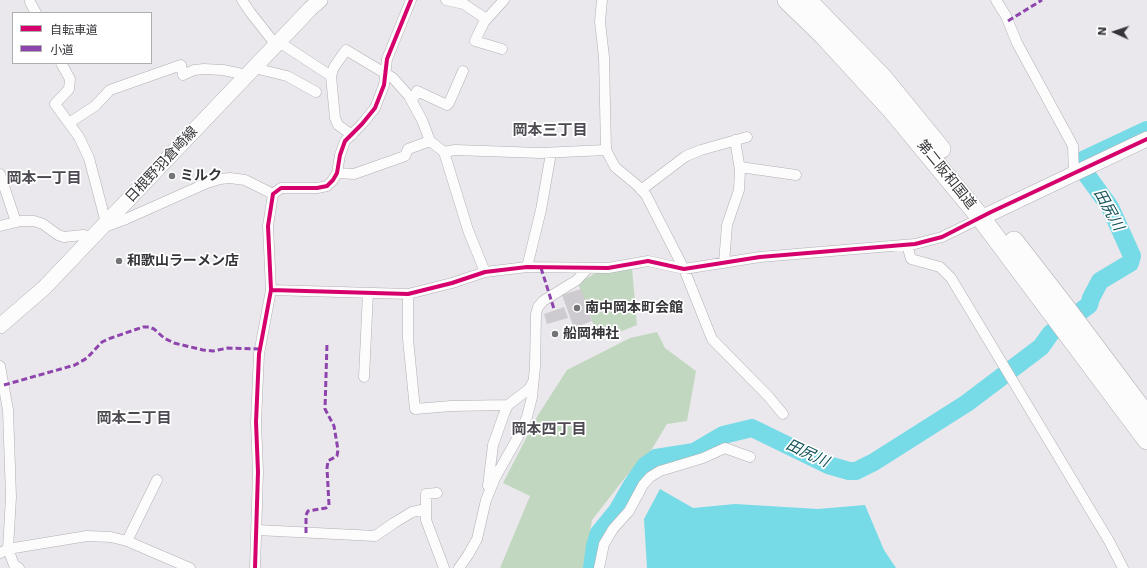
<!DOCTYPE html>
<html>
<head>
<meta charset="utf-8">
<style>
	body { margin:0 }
	#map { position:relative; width:1147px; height:568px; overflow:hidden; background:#eae8ed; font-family:"DejaVu Sans","Noto Sans JP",sans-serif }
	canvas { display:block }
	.legend { position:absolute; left:12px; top:12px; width:140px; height:52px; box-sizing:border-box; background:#fff; border:1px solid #aeaeaf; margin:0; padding:5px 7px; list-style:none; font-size:12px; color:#353438 }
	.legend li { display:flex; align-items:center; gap:8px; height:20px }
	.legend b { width:20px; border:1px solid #aeaeaf }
	.north { position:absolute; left:1095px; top:12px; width:40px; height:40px; -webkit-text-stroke:3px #fff; paint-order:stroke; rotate:273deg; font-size:11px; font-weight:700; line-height:16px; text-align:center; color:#353438 }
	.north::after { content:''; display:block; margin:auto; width:14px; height:18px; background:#353438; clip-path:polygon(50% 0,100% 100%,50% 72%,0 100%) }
</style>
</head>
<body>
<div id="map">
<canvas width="1147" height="568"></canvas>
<ul class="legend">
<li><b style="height:5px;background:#d6006c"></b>自転車道</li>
<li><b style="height:5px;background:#8e44ad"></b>小道</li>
</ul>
<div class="north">N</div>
</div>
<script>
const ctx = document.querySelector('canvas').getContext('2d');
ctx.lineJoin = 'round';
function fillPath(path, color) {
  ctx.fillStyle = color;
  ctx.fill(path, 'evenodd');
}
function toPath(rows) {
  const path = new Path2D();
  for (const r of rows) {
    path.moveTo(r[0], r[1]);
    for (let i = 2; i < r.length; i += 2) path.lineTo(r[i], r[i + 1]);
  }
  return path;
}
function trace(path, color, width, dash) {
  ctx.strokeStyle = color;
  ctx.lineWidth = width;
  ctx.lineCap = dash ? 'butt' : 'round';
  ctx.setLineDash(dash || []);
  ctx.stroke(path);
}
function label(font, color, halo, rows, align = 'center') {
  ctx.font = font + ' "DejaVu Sans","Noto Sans JP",sans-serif';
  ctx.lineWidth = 3.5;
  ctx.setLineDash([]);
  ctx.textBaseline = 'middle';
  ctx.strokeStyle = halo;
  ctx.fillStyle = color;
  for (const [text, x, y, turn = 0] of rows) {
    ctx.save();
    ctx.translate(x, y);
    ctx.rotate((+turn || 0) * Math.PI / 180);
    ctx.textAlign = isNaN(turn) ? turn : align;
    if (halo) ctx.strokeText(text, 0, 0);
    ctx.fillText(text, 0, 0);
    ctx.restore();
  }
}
fillPath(toPath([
	[632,268,637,325,610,336,597,334,578,283,594,274,610,269],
	[657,332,665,348,696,371,687,421,667,424,652,449,624,479,592,520,584,568,500,568,530,496,503,483,538,415,567,370,630,338]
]), '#c2d7bf');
fillPath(toPath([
	[660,489,693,508,735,504,818,509,865,505,884,550,896,568,647,568,644,519]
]), '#76dbe7');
trace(toPath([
	[1081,311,1089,305,1091,298,1100,281,1130,263,1132,256,1110,207,1086,174,1081,161,1147,130],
	[592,568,595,546,599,533,617,511,632,485,645,466,656,458,694,452,723,435,752,428,828,465,849,471,856,471,874,462,967,403,1041,347,1051,333]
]), '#76dbe7', 18);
fillPath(toPath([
	[581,289,592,321,574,328,562,295],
	[564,307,568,318,547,324,544,314]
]), '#cdcbd0');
const street = toPath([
	[242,0,250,12,276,45],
	[446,0,464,4,486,19],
	[602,0,600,22,604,57,606,150,615,167,638,186,646,195,684,269,712,339,768,396,783,414],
	[996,0,1006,16,1017,43,1073,146,1074,173],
	[30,2,36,13],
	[279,42,331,76],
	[502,49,475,41,484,22,504,0],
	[61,63,70,79,69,89,55,104,79,137,89,158,106,223],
	[254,68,287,76,316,92],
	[412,101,417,91,447,105,449,103,463,71],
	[69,123,95,106,110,90,181,65,183,75,194,70,204,69,223,70,247,75],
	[352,135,338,125,335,118,331,76,334,67,346,50,393,78,409,96,422,120,430,141],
	[444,152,455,150,541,153,606,150],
	[740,167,796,175],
	[337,173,354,174,405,156,408,149,430,141,444,152,468,230,485,272],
	[0,174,16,222],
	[641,190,686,156,701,150,747,137],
	[0,226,21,221,34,221,43,224,58,235,64,237,83,235,93,237],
	[104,227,126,219,207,183,220,179,230,178,245,180,273,194],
	[907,245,911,259,940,267,951,278,1109,541,1123,568],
	[724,263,727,225,739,190,740,170,735,140],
	[527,267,541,210,551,153],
	[271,290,408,294,452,283,485,272,527,267,608,268,648,261,684,269,760,257,915,244,942,237,981,218],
	[408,294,408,339,415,409,451,406,508,405],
	[0,366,8,410,11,497,8,549,0,553],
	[364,377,368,293],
	[488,486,493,445,504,414,508,405,529,389,533,382],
	[437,493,426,494,426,520,444,568],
	[257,530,375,536,394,523,412,512,426,509],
	[127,541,157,480],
	[19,568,14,565,8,549,87,536,111,537,127,541,190,568],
	[255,568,258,472,256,422,259,354,271,290,268,226,273,194,281,188,317,188,327,186,333,180,337,173,340,155,345,141,362,124,375,108,384,85,387,59,411,0],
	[459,568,468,555,477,539,486,500,495,478,518,437,527,417,532,397,535,367,536,314,538,307,543,301,577,280,587,269],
	[599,568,604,544,613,529,629,511,643,485,650,477,660,471,703,458,725,448,750,457]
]);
const secondary = toPath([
	[981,218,1147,139],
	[0,326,44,288,310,9,320,0]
]);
const highway = toPath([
	[787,0,824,36,891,109,981,218,1147,440],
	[807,0,883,78,941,149],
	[1014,241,1066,308,1147,416]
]);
trace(street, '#b1afb3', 11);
trace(secondary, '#b1afb3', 16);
trace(highway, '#b1afb3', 20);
trace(street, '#fcfcfc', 10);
trace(secondary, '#fcfcfc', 15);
trace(highway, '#fcfcfc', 19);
trace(toPath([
	[1008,21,1042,0],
	[541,268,554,309],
	[4,385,75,365,87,358,102,342,111,338,143,327,149,327,154,329,164,338,174,343,203,350,213,351,228,348,260,349],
	[306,533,306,515,308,511,326,508,329,505,327,468,328,461,337,456,338,450,334,426,325,409,327,343]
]), '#8e44ad', 3, [6, 3]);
trace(toPath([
	[271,290,408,294,452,283,485,272,527,267,608,268,648,261,684,269,760,257,915,244,942,237,991,212,1147,139],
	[255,568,258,472,256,422,259,354,271,290,268,226,273,194,281,188,317,188,327,186,333,180,337,173,340,155,345,141,362,124,375,108,384,85,387,59,411,0]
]), '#d6006c', 4);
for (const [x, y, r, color] of [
	[172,176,4,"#747377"],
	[119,261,4,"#747377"],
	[577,308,4,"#747377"],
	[555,334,4,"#747377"]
]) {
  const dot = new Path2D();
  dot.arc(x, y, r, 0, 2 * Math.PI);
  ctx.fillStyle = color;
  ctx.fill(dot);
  trace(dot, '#fff', 1.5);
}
label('14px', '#353438', '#fff', [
	["日根野羽倉崎線",162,165,-47],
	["第二阪和国道",946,175,51]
]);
label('bold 14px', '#353438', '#fff', [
	["ミルク",180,176],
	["和歌山ラーメン店",127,261],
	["南中岡本町会館",585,308],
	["船岡神社",563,334]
], 'left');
label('bold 15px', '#4c4951', '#fff', [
	["岡本三丁目",550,131],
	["岡本一丁目",44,179],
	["岡本二丁目",134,419],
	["岡本四丁目",549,430]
]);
label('italic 15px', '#145158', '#fff', [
	["田尻川",1108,210,61],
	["田尻川",807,454,25]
]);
</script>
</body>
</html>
